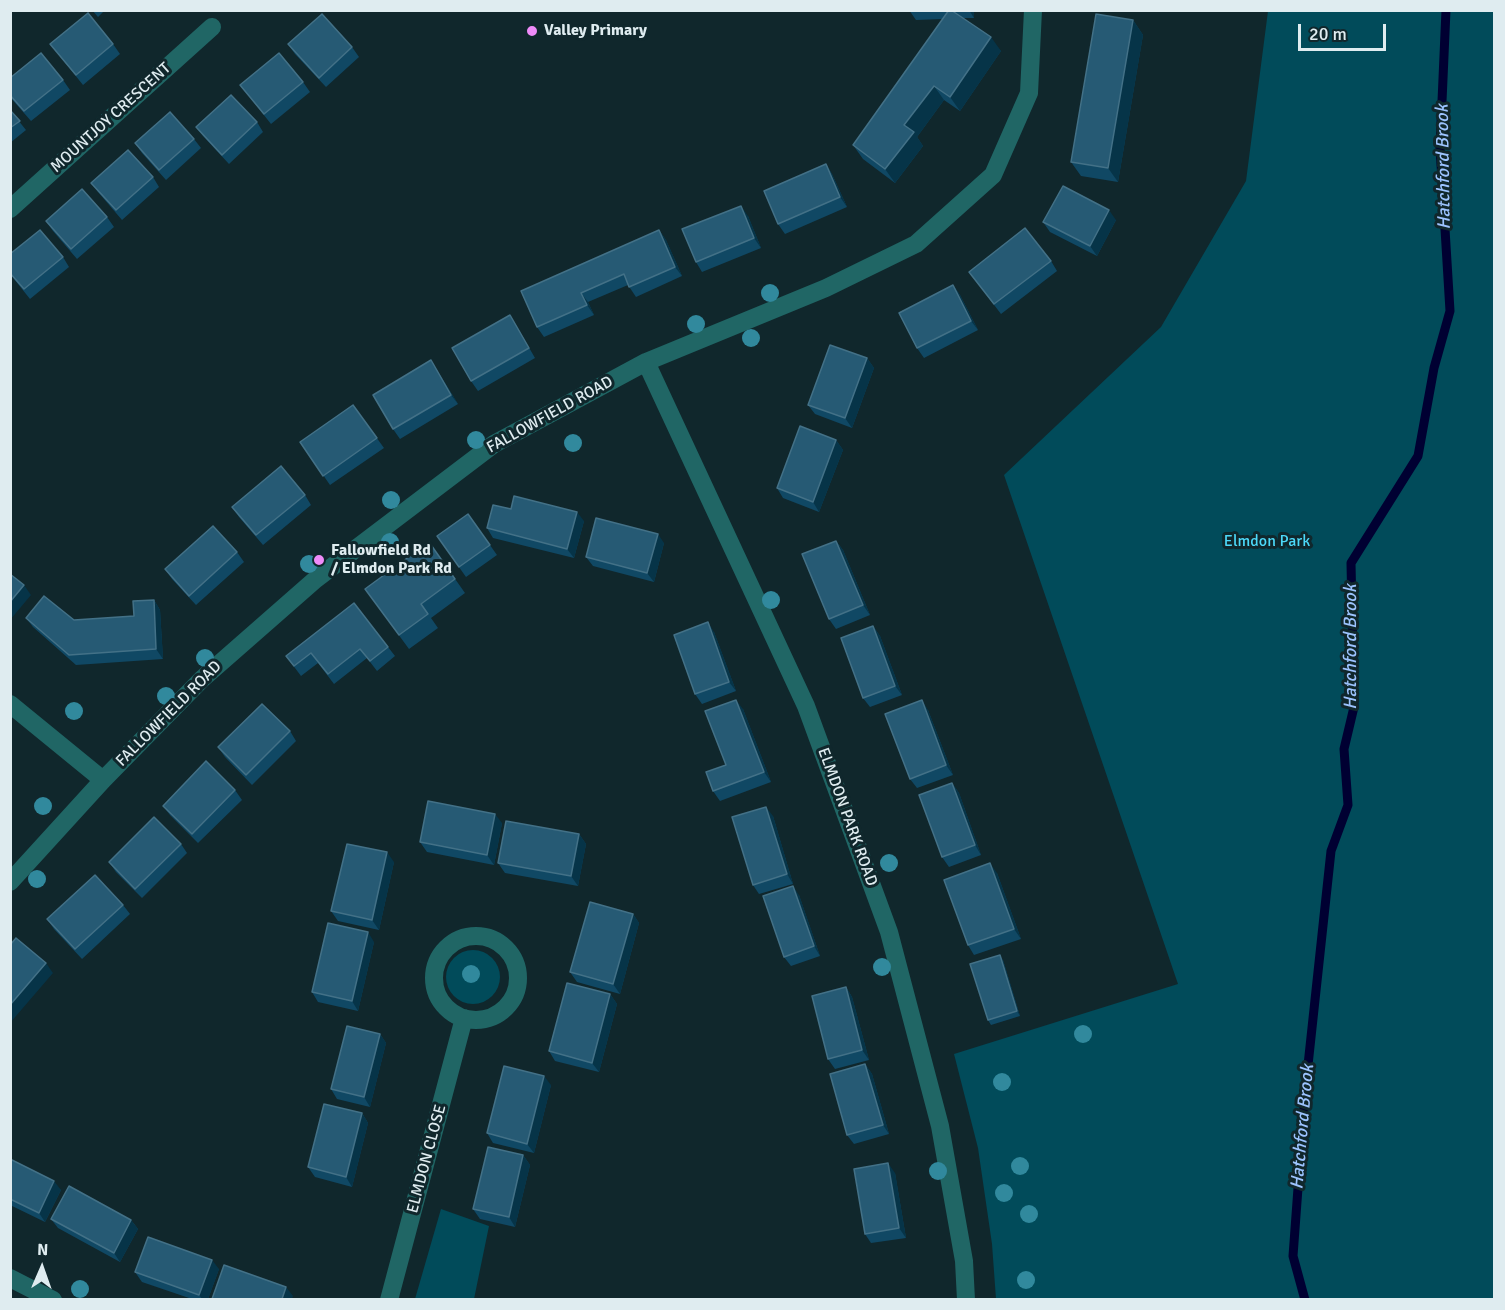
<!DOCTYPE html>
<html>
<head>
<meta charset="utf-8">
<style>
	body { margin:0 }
	#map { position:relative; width:1505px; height:1310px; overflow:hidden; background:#10272c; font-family:Signika,sans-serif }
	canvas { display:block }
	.frame { position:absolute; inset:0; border:12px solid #dfecf0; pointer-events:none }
	.north { position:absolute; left:12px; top:1238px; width:60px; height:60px; -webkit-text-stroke:4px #10272c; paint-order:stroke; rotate:2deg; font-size:16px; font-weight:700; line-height:24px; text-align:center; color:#dfecf0 }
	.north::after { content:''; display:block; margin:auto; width:21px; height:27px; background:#dfecf0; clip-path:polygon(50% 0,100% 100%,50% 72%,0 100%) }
	.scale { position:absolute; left:1298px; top:24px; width:88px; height:27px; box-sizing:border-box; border:3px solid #dfecf0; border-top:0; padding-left:8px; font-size:18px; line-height:21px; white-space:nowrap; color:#dfecf0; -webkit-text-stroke:4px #10272c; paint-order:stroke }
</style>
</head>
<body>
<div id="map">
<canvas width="1505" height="1310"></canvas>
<div class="frame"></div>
<div class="north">N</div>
<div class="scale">20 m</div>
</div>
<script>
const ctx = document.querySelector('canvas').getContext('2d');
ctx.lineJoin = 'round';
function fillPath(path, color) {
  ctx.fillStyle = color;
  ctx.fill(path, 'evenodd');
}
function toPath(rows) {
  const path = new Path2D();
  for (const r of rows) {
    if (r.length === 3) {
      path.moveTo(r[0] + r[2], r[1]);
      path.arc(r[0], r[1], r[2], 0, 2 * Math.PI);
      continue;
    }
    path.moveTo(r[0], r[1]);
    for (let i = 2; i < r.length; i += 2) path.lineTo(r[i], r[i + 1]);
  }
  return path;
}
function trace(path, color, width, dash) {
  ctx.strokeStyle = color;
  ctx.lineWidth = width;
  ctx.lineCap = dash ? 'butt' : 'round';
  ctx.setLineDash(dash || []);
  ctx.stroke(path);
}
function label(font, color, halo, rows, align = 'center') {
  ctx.font = font + ' Signika,sans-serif';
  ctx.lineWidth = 6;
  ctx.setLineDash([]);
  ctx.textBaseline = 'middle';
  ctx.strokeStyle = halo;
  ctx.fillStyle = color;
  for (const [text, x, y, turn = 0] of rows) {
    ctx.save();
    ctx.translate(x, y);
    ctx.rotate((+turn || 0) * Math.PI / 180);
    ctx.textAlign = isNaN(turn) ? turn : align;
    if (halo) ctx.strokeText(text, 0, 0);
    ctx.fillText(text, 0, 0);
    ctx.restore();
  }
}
fillPath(toPath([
	[1268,11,1494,11,1494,1299,996,1299,992,1244,978,1148,954,1054,1178,984,1004,475,1161,327,1246,181],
	[473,977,27],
	[441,1209,489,1226,474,1299,415,1299]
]), '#014b5a');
trace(toPath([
	[1305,1300,1293,1256,1305,1093,1331,851,1348,805,1344,749,1354,707,1351,563,1418,456,1434,368,1450,311,1440,147,1446,10]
]), '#000032', 9);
trace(toPath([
	[10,209,212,27],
	[646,362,806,706,889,932,940,1126,964,1261,966,1300],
	[10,704,103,780],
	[10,882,103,780,202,679,316,579,494,444,646,362,826,288,916,244,993,175,1029,93,1033,10],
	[476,978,42],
	[10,1278,53,1300],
	[389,1300,464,1018]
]), '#206665', 18);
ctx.fillStyle = '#31899d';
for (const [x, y] of [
	[770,293],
	[696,324],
	[751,338],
	[476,440],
	[573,443],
	[391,500],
	[390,542],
	[309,564],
	[771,600],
	[205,658],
	[166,696],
	[74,711],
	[43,806],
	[889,863],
	[37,879],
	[882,967],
	[471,974],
	[1083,1034],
	[1002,1082],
	[1020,1166],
	[938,1171],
	[1004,1193],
	[1029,1214],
	[1026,1280],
	[80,1289]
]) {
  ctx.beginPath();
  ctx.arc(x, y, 9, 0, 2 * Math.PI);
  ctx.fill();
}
fillPath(toPath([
	[92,10,105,10,98,17],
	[909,10,974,10,974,18,963,18,1001,51,960,111,944,100,917,137,923,146,895,183,863,159,853,145,943,19,916,20],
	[1133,20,1143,35,1118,182,1081,176,1071,162],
	[50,44,113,44,120,54,83,85],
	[288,44,352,47,359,57,326,87,295,54],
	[10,78,63,80,70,90,31,121,10,97],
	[303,82,310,92,271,124,240,85],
	[10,110,26,130,10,143],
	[257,122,263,132,229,164,203,136,196,127],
	[194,139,201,148,166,180,142,153,135,143],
	[826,164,832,174,847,207,785,234,778,224],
	[153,177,159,187,122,220,98,192,91,183],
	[748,216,761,248,702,272,696,262],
	[107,217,114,227,77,259,53,231,46,221],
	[1116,220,1097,256,1050,232,1043,222],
	[659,230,666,240,682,276,636,297,628,285,588,302,594,315,544,337,537,327],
	[10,254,63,257,69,267,30,299,10,274],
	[1051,261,1057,271,1001,314,969,272],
	[953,285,960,295,978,330,924,358,917,348],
	[516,325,535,358,478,391,471,381],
	[867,358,874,368,852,428,815,414,808,405],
	[437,370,458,404,400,439,393,429],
	[353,405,384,448,330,485,300,442],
	[836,440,843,450,819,512,783,498,777,488],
	[305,495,311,505,263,545,239,517,232,507],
	[511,509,584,521,574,558,493,538,487,528],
	[468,514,497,555,466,577,437,536],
	[836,541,843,550,870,615,836,629,829,619],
	[429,542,465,593,431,618,438,628,409,649,365,589],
	[664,543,654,582,593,566,586,557],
	[237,552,244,562,196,605,172,579,165,569],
	[154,600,160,610,163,659,76,665,33,627,26,618,74,620,134,616],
	[354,603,395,656,377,671,367,658,334,684,318,663,301,676,286,656],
	[873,626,880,636,902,695,870,707,863,698],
	[714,632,736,691,702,704,695,694],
	[743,709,771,782,720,801,713,791,726,765],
	[928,710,953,775,917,788,910,779],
	[290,731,296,741,252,785,225,757,218,747],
	[952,783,959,793,981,855,949,867,942,857],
	[235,790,242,800,198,843,170,815,163,806],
	[773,816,793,884,759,894,753,885],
	[502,823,494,865,427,852,420,842],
	[579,834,586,844,578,886,505,873,498,863],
	[181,844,187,853,142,898,116,872,109,862],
	[394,862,379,930,338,921,331,911],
	[997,873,1021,939,974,955,968,945],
	[799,895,820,956,791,966,784,957],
	[123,905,130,914,82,959,54,929,47,919],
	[633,914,639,923,620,994,577,982,570,972],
	[374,942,358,1011,318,1002,312,992],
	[1003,960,1020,1016,991,1025,988,1020],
	[846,987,852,997,869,1060,835,1069,828,1059],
	[610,994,617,1004,599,1072,555,1061,549,1051],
	[380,1034,386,1043,370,1107,337,1099,331,1089],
	[865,1064,872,1074,889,1134,854,1144,847,1135],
	[551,1085,534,1153,493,1143,487,1133],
	[362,1113,368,1123,352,1187,315,1177,308,1167],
	[523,1155,530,1165,515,1227,480,1219,473,1209],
	[10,1159,61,1190,45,1222,10,1205],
	[895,1173,906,1238,871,1243,865,1234],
	[51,1219,131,1220,138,1229,120,1262,58,1228],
	[219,1269,208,1299,192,1299,142,1282,135,1272]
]), '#104864');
fillPath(toPath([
	[969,10,974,10,974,18],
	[1133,20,1143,35,1118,182,1108,168],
	[991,37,1001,51,960,111,950,97],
	[934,86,944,100,917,137,923,146,895,183,885,169,904,125],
	[826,164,832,174,847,207,840,197],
	[741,206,748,216,761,248,754,238],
	[1109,210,1116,220,1097,256,1090,246],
	[659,230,666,240,682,276,675,267],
	[953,285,960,295,978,330,971,321],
	[581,293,588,302,594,315,587,305],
	[867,358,874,368,852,428,845,418],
	[431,360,437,370,458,404,451,395],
	[836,440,843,450,819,512,813,502],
	[577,512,584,521,574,558,567,549],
	[658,534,664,543,654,582,647,573],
	[836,541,843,550,870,615,863,605],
	[24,585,31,595,10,620,10,602],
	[154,600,160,610,163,659,156,649],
	[708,622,714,632,736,691,729,682],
	[873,626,880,636,902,695,895,686],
	[736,700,743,709,771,782,764,772],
	[922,700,928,710,953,775,946,765],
	[952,783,959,793,981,855,975,845],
	[766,807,773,816,793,884,787,874],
	[495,814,502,823,494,865,487,855],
	[579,834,586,844,578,886,571,876],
	[387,852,394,862,379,930,372,920],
	[990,863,997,873,1021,939,1014,929],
	[793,886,799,895,820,956,814,946],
	[633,914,639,923,620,994,613,984],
	[368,932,374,942,358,1011,352,1001],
	[1000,955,1003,960,1020,1016,1017,1011],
	[46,963,53,973,10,1023,10,1005],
	[846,987,852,997,869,1060,862,1050],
	[610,994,617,1004,599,1072,592,1063],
	[380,1034,386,1043,370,1107,364,1097],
	[865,1064,872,1074,889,1134,883,1125],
	[544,1076,551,1085,534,1153,527,1144],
	[362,1113,368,1123,352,1187,346,1177],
	[523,1155,530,1165,515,1227,509,1217],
	[888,1163,895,1173,906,1238,899,1228],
	[54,1181,61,1190,45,1222,39,1213],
	[131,1220,138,1229,120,1262,114,1253],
	[212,1260,219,1269,208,1299,202,1299,199,1295],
	[286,1287,293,1296,292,1299,282,1299]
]), '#063448');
const building = toPath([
	[949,10,951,10,991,37,950,97,934,86,904,125,914,132,885,169,853,145,949,10],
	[88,13,113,44,76,75,50,44,88,13],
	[322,14,352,47,319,78,288,44,322,14],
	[1096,14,1133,20,1108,168,1071,162,1096,14],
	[41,53,63,80,24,111,10,95,10,78,41,53],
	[279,53,303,82,264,114,240,85,279,53],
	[231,95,257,122,222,155,196,127,231,95],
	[10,110,20,121,10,128,10,110],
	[170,112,194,139,159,170,135,143,170,112],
	[128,150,153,177,116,210,91,183,128,150],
	[826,164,840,197,778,224,764,191,826,164],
	[1063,186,1109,210,1090,246,1043,222,1063,186],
	[82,189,107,217,71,249,46,221,82,189],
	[741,206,754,238,696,262,682,229,741,206],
	[1025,228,1051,261,994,304,969,272,1025,228],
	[40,230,63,257,24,289,10,273,10,254,40,230],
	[659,230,675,267,629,287,624,274,581,293,587,305,537,327,521,291,659,230],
	[953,285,971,321,917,348,899,313,953,285],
	[510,315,529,348,471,381,452,348,510,315],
	[830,345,867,358,845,418,808,405,830,345],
	[431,360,451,395,393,429,373,395,431,360],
	[353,405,377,438,323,476,300,442,353,405],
	[800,426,836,440,813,502,777,488,800,426],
	[281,466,305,495,256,535,232,507,281,466],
	[514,496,577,512,567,549,487,528,493,505,511,509,514,496],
	[468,514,490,545,459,567,437,536,468,514],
	[596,518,658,534,647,573,586,557,596,518],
	[213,526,237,552,189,596,165,569,213,526],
	[836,541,863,605,829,619,802,554,836,541],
	[429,542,455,579,421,604,428,614,399,635,365,589,429,542],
	[10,574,24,585,10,602,10,574],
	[44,596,74,620,134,616,133,601,154,600,156,649,69,655,26,618,44,596],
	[354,603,388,647,370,661,360,649,328,674,311,653,294,666,286,656,354,603],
	[708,622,729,682,695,694,674,635,708,622],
	[873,626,895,686,863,698,841,638,873,626],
	[736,700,764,772,713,791,706,772,726,765,705,711,736,700],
	[922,700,946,765,910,779,885,714,922,700],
	[262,704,290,731,246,775,218,747,262,704],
	[206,761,235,790,192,834,163,806,206,761],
	[952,783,975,845,942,857,919,795,952,783],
	[428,801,495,814,487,855,420,842,428,801],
	[766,807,787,874,753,885,732,817,766,807],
	[154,817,181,844,135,889,109,862,154,817],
	[506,821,579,834,571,876,498,863,506,821],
	[347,844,387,852,372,920,331,911,347,844],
	[990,863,1014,929,968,945,944,880,990,863],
	[95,875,123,905,75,949,47,919,95,875],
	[793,886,814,946,784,957,763,896,793,886],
	[590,902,633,914,613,984,570,972,590,902],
	[328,923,368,932,352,1001,312,992,328,923],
	[16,938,46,963,10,1005,10,945,16,938],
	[1000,955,1017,1011,988,1020,970,964,1000,955],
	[567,983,610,994,592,1063,549,1051,567,983],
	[846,987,862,1050,828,1059,812,996,846,987],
	[347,1026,380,1034,364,1097,331,1089,347,1026],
	[865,1064,883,1125,847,1135,830,1074,865,1064],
	[504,1066,544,1076,527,1144,487,1133,504,1066],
	[324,1104,362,1113,346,1177,308,1167,324,1104],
	[488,1147,523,1155,509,1217,473,1209,488,1147],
	[10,1159,54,1181,39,1213,10,1199,10,1159],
	[888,1163,899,1228,865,1234,854,1169,888,1163],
	[69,1186,131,1220,114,1253,51,1219,69,1186],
	[148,1237,212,1260,199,1295,135,1272,148,1237],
	[224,1265,286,1287,282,1299,212,1299,224,1265]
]);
fillPath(building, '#265a74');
trace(building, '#437187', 1.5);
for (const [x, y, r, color] of [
	[532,31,6,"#ee8bf8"],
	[319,560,6,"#ee8bf8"]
]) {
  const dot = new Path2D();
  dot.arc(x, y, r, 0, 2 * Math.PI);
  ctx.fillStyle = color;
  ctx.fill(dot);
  trace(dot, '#10272c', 2);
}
label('bold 16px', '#dfecf0', '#10272c', [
	["Valley Primary",544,31],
	["Fallowfield Rd",331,551],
	["/ Elmdon Park Rd",331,569]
], 'left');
label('16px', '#dfecf0', '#10272c', [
	["MOUNTJOY CRESCENT",111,118,-42],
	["FALLOWFIELD ROAD",550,415,-29],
	["FALLOWFIELD ROAD",169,714,-45],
	["ELMDON PARK ROAD",847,817,70],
	["ELMDON CLOSE",427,1159,-75]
]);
label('16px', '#4cd9f9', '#10272c', [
	["Elmdon Park",1267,542]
]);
label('italic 18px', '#9cc3fe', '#10272c', [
	["Hatchford Brook",1444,167,-91],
	["Hatchford Brook",1351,647,-90],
	["Hatchford Brook",1303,1127,-85]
]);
</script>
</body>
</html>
